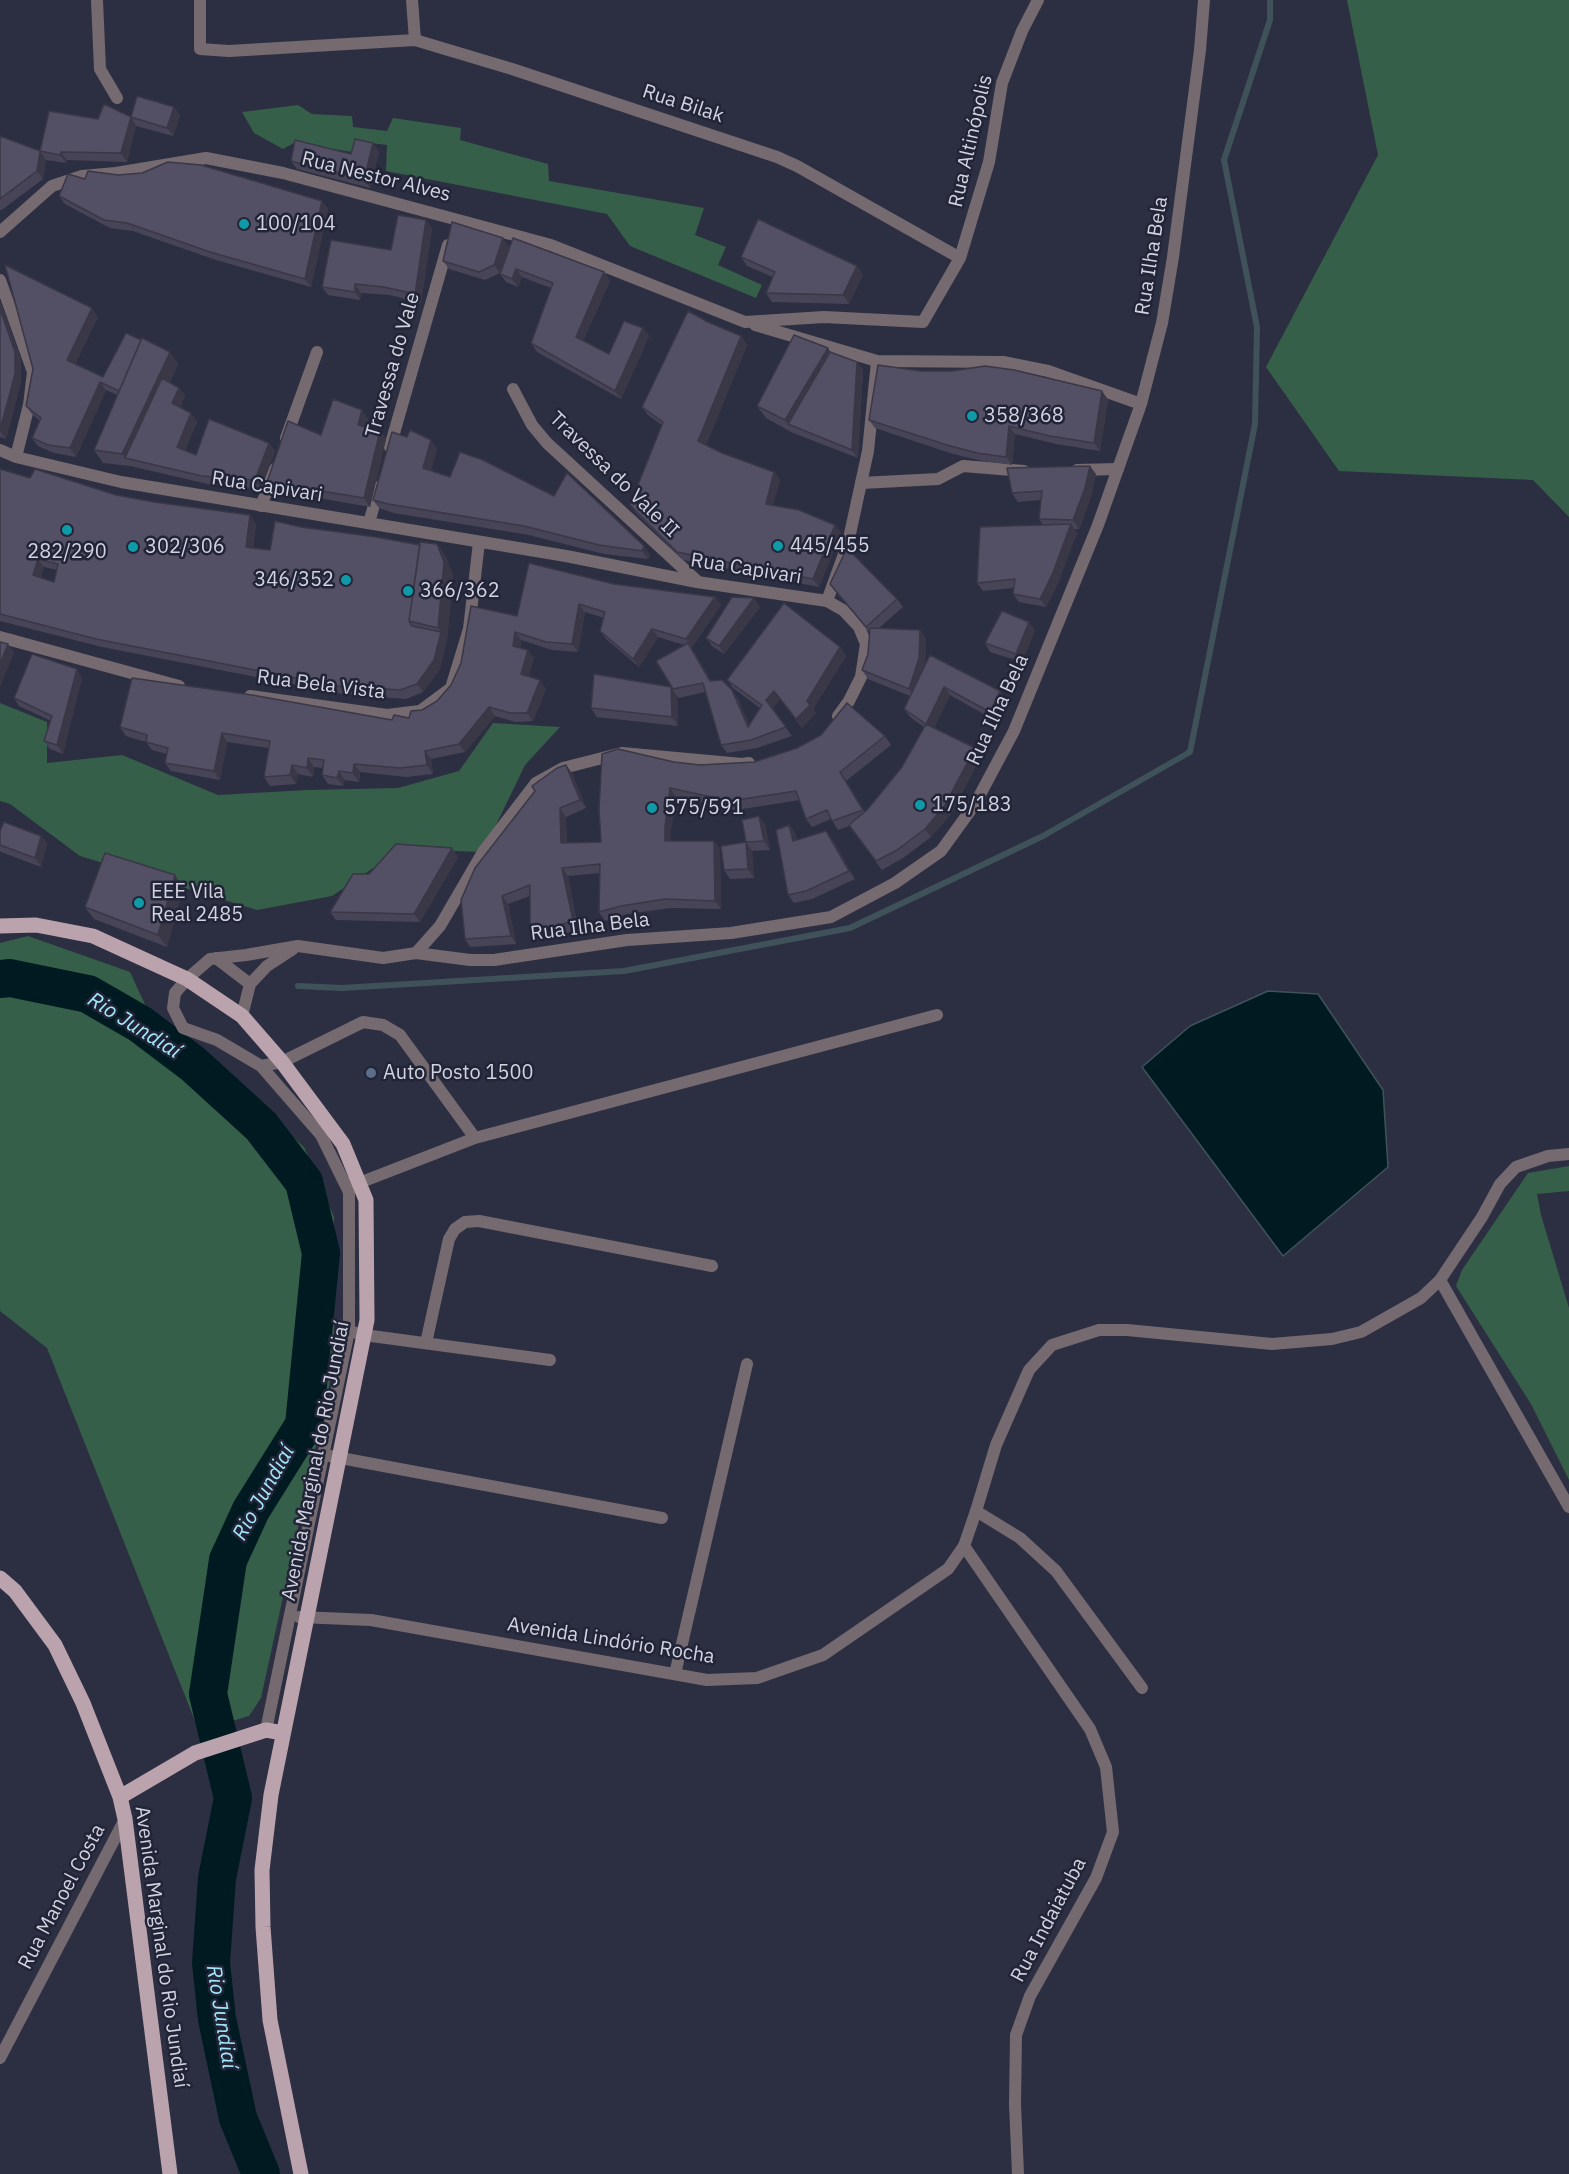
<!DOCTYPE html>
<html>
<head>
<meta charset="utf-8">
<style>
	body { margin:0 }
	canvas { display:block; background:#2c2e42 }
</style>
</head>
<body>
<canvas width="1569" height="2174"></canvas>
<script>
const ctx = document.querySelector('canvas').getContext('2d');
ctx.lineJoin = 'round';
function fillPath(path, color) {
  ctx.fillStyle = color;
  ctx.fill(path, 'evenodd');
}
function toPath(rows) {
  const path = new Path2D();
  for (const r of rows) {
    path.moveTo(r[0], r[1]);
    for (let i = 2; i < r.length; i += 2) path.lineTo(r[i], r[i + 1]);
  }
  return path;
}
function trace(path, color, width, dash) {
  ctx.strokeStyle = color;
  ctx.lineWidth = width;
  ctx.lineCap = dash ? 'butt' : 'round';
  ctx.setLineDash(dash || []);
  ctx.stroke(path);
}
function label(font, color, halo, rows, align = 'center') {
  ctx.font = font + ' "IBM Plex Sans",sans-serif';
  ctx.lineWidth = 5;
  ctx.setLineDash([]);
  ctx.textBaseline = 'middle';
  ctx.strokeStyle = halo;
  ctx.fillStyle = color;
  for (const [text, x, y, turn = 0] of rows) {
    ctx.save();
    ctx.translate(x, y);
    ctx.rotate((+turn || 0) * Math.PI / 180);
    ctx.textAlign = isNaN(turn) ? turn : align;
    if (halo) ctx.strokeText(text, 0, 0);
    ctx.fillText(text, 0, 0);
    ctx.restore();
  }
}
fillPath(toPath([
	[1347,0,1569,0,1569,517,1533,480,1339,471,1266,367,1378,155],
	[298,105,312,114,352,116,353,127,387,131,393,118,461,128,460,140,548,164,549,181,704,208,695,235,726,247,718,265,762,285,756,298,630,246,607,214,386,171,387,145,355,141,352,152,294,143,283,149,254,133,242,112],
	[0,703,47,722,47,763,122,755,218,795,307,790,398,788,459,771,493,723,560,727,525,765,483,852,401,849,332,896,257,910,80,856,10,804,0,801],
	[28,936,130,972,148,1011,304,1147,334,1217,334,1363,261,1698,249,1716,199,1731,47,1348,0,1311,0,943],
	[1569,1166,1569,1191,1537,1194,1541,1215,1569,1308,1569,1480,1531,1404,1456,1286,1462,1270,1528,1173]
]), '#355f48');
const water = toPath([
	[1268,991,1318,994,1383,1090,1388,1167,1283,1256,1142,1067,1190,1026,1268,991]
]);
fillPath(water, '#001a21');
trace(water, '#3f525a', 1.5);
trace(toPath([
	[298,986,342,988,624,971,850,928,1043,836,1190,752,1255,424,1257,327,1224,160,1270,20,1270,0],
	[88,994,116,991]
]), '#3f525a', 6);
trace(toPath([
	[0,979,10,978,88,994,140,1024,193,1064,261,1126,304,1182,321,1253,304,1425,251,1510,228,1560,208,1694,233,1798,217,1878,211,1963,217,2019,238,2118,261,2174]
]), '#001a21', 38);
trace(toPath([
	[97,0,100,69,117,98],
	[286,438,317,352],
	[1077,470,1118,469],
	[861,483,938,479,963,466,1024,471],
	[261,506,275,469],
	[261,1066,282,1062,363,1022,383,1025,400,1035,475,1138],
	[351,1182,359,1183,475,1138,937,1015],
	[349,1331,364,1335,550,1360],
	[426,1343,449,1239,455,1229,465,1222,479,1221,712,1266],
	[976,1511,1020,1538,1056,1571,1142,1688],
	[964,1546,1090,1729,1106,1767,1113,1832,1096,1878,1030,1996,1016,2035,1015,2104,1018,2174],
	[675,1674,747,1364]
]), '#756a6f', 12);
trace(toPath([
	[200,0,200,49,229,51,415,40,512,69,777,157,797,166,960,258],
	[412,0,415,40],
	[0,232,52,186,82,176,116,173,206,158,283,173,551,245,745,322,824,317,923,322,960,258,989,162,1002,83,1022,31,1038,0],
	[0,280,33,372,29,405,16,457],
	[755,325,877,361,1003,362,1048,371,1141,404],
	[513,389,532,425,547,443,697,581],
	[390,447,448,245],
	[0,450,16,457,121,482,566,556,697,582,827,601,843,610,859,627,866,644,861,677,849,701,838,716],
	[369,523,379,487],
	[827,601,848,543,868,451,877,361],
	[0,637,179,686],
	[250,696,387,715,420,711,451,688,469,629,479,542],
	[416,953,440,926,483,852,536,783,563,768,622,753,742,764,749,763],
	[216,958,250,984],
	[242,1016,250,984,267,966,293,949],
	[1440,1280,1569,1507],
	[330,1456,662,1518],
	[299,1617,371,1620,707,1680,757,1678,823,1655,948,1569,964,1546,976,1511,996,1445,1029,1370,1052,1345,1099,1330,1127,1330,1272,1344,1332,1339,1361,1332,1421,1298,1440,1280,1482,1217,1500,1184,1516,1167,1548,1156,1569,1154],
	[266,1730,349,1331,349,1192,321,1135,261,1066,217,1040,183,1028,173,1008,175,993,187,979,210,959,246,955,298,946,383,958,416,953,470,960,494,960,627,940,731,933,831,917,895,883,941,851,975,804,1014,731,1098,525,1141,404,1162,323,1173,257,1200,50,1204,0],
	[0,2058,125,1819]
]), '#756a6f', 12);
trace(toPath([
	[0,926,36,925,93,936,187,979,242,1016,282,1062,343,1144,366,1200,367,1320,271,1795,262,1870,263,1927,270,2020,301,2174],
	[0,1578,15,1591,55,1645,83,1703,120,1797,125,1819,170,2174],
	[120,1797,195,1753,266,1730,283,1733]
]), '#bba3ad', 15);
fillPath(toPath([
	[174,107,180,116,173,136,136,126,127,162,67,160,66,163,46,160,43,179,3,209,0,210,0,136,40,151,98,119,131,117],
	[373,143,379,152,370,188,297,169,291,161,351,154],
	[85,179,328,209,311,287,216,260,133,231,110,228,65,204,59,196],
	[432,228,421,303,390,295,361,293,360,300,328,295,322,287],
	[513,238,604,272,610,281,583,341,609,354,643,328,649,336,621,399,537,352,531,343,551,288,522,277,518,287,506,282,500,274],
	[509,246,500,273,485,280,449,269,443,261],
	[741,257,857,266,863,275,849,304,772,302,766,293,773,277,747,266],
	[0,301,21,360,21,382,6,439,0,437],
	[98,317,75,364,103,377,141,340,170,352,178,364,170,382,179,388,185,396,180,407,197,422,185,451,196,455,269,443,275,451,261,489,208,484,130,466,103,463,94,450,117,395,106,390,76,457,54,453,38,446,32,438,40,421,32,414,26,406],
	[708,322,741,336,747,345,706,445,722,453,774,472,780,480,773,505,835,525,841,533,819,587,683,560,636,513,630,505,662,425,648,415,642,407],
	[830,352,863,370,858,458,793,433,766,418,757,406],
	[921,371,1102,391,1108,400,1100,451,1056,444,1015,434,1012,465,983,461,953,454,875,428,869,420],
	[368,419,366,427,380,431,386,439,370,507,273,490,267,482,321,435],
	[437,449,431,470,644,546,650,555,648,559,604,554,529,535,394,513,379,508,373,500],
	[0,469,30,478,256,524,253,548,270,550,301,527,420,545,437,544,446,557,453,575,447,640,440,669,423,692,406,699,343,694,102,647,0,621],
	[44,567,57,570,54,582,41,578],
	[1096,474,1091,497,1079,529,1074,529,1077,533,1058,583,1046,607,1019,602,1013,594,1014,588,983,591,977,583,1043,525,1039,519,1041,500,1018,502,1012,493],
	[614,584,715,597,721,605,692,647,691,647,711,681,732,690,738,699,749,725,760,708,733,688,727,680,840,647,846,656,813,709,816,713,802,728,780,699,772,709,792,736,757,748,727,753,721,745,705,692,679,698,677,696,678,726,597,717,591,708,671,687,684,645,658,637,639,667,606,639,600,631,604,618,585,612,578,652,552,650,521,640,520,648,528,650,534,658,528,676,546,689,533,721,515,722,495,716,465,752,431,759,433,774,406,777,360,772,359,782,345,780,343,786,328,784,322,775,323,768,314,767,313,777,298,774,296,784,270,786,264,777,269,748,227,742,220,780,171,771,165,763,167,754,152,750,146,742,126,736,120,727,392,720,409,718,437,701,517,616],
	[830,584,897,599,903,607,879,628,920,630,926,639,925,666,1006,700,996,721,950,695,934,728,975,748,981,756,951,814,931,837,903,858,882,870,849,826,838,830,831,819,812,827,806,819,800,800,736,810,676,797,670,836,671,841,714,841,720,849,721,909,671,908,627,914,605,921,599,912,600,873,568,876,578,929,559,936,536,939,530,931,530,896,508,904,516,944,470,947,465,939,572,773,586,808,566,817,567,843,601,842,674,762,700,765,754,762,885,736,891,745,846,781,865,812,867,810,902,767,924,727,910,717,904,709,910,696,868,679,862,670,868,654,870,633,836,592],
	[760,607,724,654,712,646,706,638],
	[1035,630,1022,662,990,652,985,643],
	[82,678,63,754,50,749,44,741,51,721,19,706,14,698],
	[765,824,770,850,752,851,754,878,730,879,724,870,746,842],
	[789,825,795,833,797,840,832,839,855,879,812,899,794,903,788,895],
	[0,831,41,836,47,844,41,867,1,852,0,851],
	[458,857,420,922,336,920,330,912,369,874],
	[175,875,183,888,167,947,94,919,85,907]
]), '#474457');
fillPath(toPath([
	[174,107,180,116,173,136,167,128],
	[131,117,136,126,127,162,121,153],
	[373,143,379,152,370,188,364,180],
	[40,151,46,160,43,179,37,171],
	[61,152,67,160,66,163,60,155],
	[322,201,328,209,311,287,305,279],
	[426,220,432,228,421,303,415,294],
	[503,238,509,246,500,273,494,265],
	[857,266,863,275,849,304,843,295],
	[516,269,522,277,518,287,512,279],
	[604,272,610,281,581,345,576,337],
	[355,284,361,293,360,300,355,292],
	[0,301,21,360,21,382,6,439,0,431],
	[92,308,98,317,73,369,67,360],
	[643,328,649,336,621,399,615,391],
	[741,336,747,345,704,450,698,441],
	[828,348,836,361,788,424,785,420],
	[170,352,178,364,134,460,125,458,122,454],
	[857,362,863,370,858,458,852,450],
	[100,382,106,390,76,457,70,448],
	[179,388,185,396,178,412,172,403],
	[1102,391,1108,400,1100,451,1094,443],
	[362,410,368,419,364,433,358,425],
	[191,413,197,422,183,456,177,447],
	[1009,426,1015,434,1012,465,1006,457],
	[380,431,386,439,370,507,364,498],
	[431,440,437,449,429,476,423,468],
	[269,443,275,451,261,489,255,480],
	[1090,466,1096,474,1091,497,1079,529,1073,520],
	[774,472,780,480,771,512,766,504],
	[250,515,256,524,252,555,246,547],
	[1071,524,1077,533,1058,583,1046,607,1040,599],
	[835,525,841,533,819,587,813,579],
	[437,544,446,557,453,575,447,640,440,669,423,692,417,684,441,632,438,628],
	[644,546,650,555,648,559,642,551],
	[38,559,44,567,39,584,33,575],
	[715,597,721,605,692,647,686,639],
	[754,598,760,607,724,654,719,646],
	[579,604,585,612,578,652,572,644],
	[1029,622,1035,630,1022,662,1016,654],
	[652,629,658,637,639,667,633,659],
	[920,630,926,639,925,666,915,698,909,689],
	[515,632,521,640,519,654,513,646],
	[688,643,694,651,716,689,710,681],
	[8,644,14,653,0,687,0,664],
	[840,647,846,656,813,709,816,713,802,728,796,719],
	[528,650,534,658,527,682,521,674],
	[77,669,82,678,63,754,57,745],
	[540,680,546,689,533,721,527,713],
	[671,687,677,696,678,726,672,717],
	[944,687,950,695,932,732,926,724],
	[732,690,738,699,753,735,748,727],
	[774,691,780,699,772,709,766,700],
	[1000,691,1006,700,996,721,990,712],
	[489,707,495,716,465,752,459,744],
	[222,733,227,742,220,780,214,771],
	[975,748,981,756,951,814,931,837,925,829],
	[425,751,431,759,433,774,427,765],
	[308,758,314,767,313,777,307,768],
	[354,764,360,772,359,782,353,773],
	[292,765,298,774,296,784,290,775],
	[566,765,572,773,586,808,580,800],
	[339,771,345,780,343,786,337,778],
	[670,788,676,797,670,836,671,850,665,841,665,827],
	[560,808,566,817,567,851,561,843],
	[759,816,765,824,770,850,764,841],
	[789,825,795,833,799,850,793,841],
	[826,831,832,839,855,879,849,871],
	[41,836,47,844,41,867,35,858],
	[714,841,720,849,721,909,715,901],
	[746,842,752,851,754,878,748,869],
	[452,848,458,857,420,922,414,914],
	[562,868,568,876,578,929,573,921],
	[175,875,183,888,167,947,158,935],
	[502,896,508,904,516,944,511,936]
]), '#3a3747');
const building = toPath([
	[137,96,174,107,167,128,131,117,137,96],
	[104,104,131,117,121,153,61,152,60,155,40,151,37,171,0,199,0,136,40,151,49,111,98,119,104,104],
	[355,139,373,143,364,180,291,161,295,140,351,154,355,139],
	[168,162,201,165,322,201,305,279,210,252,127,223,104,220,59,196,68,174,85,179,88,171,118,175,142,173,168,162],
	[398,215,426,220,415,294,384,287,355,284,355,292,322,287,331,240,391,250,398,215],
	[758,219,857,266,843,295,766,293,775,272,741,257,758,219],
	[452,222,503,238,494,265,479,272,443,261,452,222],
	[513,238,604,272,576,337,609,354,624,321,643,328,615,391,531,343,553,283,516,269,512,279,500,274,513,238],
	[5,265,92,308,67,360,103,377,126,333,141,340,119,391,100,382,70,448,48,445,32,438,41,418,26,406,33,369,5,265],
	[0,309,15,352,15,374,0,430,0,309],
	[688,311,708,322,741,336,698,441,722,453,774,472,766,504,799,510,835,525,813,579,677,552,630,505,663,422,642,407,688,311],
	[794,335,828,348,785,420,757,406,794,335],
	[142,338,170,352,122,454,94,450,142,338],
	[830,352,857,362,852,450,788,424,830,352],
	[878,365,921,371,952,371,985,366,1014,370,1102,391,1094,443,1050,436,1009,426,1006,457,977,453,947,445,869,420,878,365],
	[162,378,179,388,172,403,191,413,177,447,196,455,209,419,269,443,255,480,202,476,125,458,162,378],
	[333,399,362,410,358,425,380,431,364,498,267,482,288,421,321,435,333,399],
	[410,430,431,440,423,468,450,477,460,452,483,460,554,496,567,473,644,546,642,551,599,545,524,526,388,504,373,500,392,432,407,437,410,430],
	[1090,466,1085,488,1073,520,1039,519,1042,491,1012,493,1007,468,1090,466],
	[0,469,30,478,35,469,116,495,154,502,250,515,246,547,270,550,275,521,301,527,376,537,420,545,409,621,412,626,441,632,434,660,417,684,400,690,337,686,96,639,0,614,0,469],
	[38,559,58,564,54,582,33,575,38,559],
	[1071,524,1052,575,1040,599,1013,594,1015,579,977,583,980,527,1071,524],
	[420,542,437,544,444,562,438,628,409,621,420,542],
	[847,548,897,599,866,627,830,584,847,548],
	[529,563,614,584,715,597,686,639,652,629,633,659,600,631,605,612,579,604,572,644,546,642,515,632,513,646,528,650,521,674,540,680,527,713,510,713,489,707,459,744,425,751,427,765,400,768,354,764,353,773,339,771,337,778,322,775,324,760,308,758,307,768,292,765,290,775,264,777,270,741,222,733,214,771,165,763,168,748,146,742,147,735,120,727,132,678,252,695,392,720,394,715,409,718,411,711,422,710,437,701,451,685,461,663,471,606,517,616,529,563],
	[732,597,754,598,719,646,706,638,732,597],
	[784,603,840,647,807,701,810,705,796,719,774,691,766,700,786,727,751,740,721,745,703,683,673,689,656,661,688,643,710,681,722,680,732,690,748,727,762,705,727,680,784,603],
	[1002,611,1029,622,1016,654,985,643,1002,611],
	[870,628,920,630,919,658,909,689,862,670,868,654,870,628],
	[0,642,8,644,0,664,0,642],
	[32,654,77,669,57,745,44,741,52,716,14,698,32,654],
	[930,655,1000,691,990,712,944,687,926,724,975,748,945,805,925,829,897,850,876,861,849,825,867,810,902,767,926,724,904,709,930,655],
	[594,674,671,687,672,717,591,708,594,674],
	[847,703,885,736,840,772,863,810,832,821,827,810,806,819,796,791,730,801,670,788,665,827,665,841,714,841,715,901,665,899,621,906,599,912,600,864,562,868,573,921,553,927,530,931,530,885,502,896,511,936,465,939,461,900,475,868,535,791,532,786,557,768,566,765,580,800,560,808,561,843,601,842,599,809,602,754,618,749,674,762,700,765,754,762,797,748,821,735,847,703],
	[759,816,764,841,746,842,742,820,759,816],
	[4,822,41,836,35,858,0,845,0,831,4,822],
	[789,825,793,841,826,831,849,871,806,891,788,895,776,830,789,825],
	[746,842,748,869,724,870,721,846,746,842],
	[396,844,452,848,414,914,330,912,353,874,369,874,396,844],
	[105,853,175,875,158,935,85,907,105,853]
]);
fillPath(building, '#534f65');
trace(building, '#3a3747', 1.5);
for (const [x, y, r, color] of [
	[244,224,6,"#0f9aa8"],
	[972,416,6,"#0f9aa8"],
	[67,530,6,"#0f9aa8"],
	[778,546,6,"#0f9aa8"],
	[133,547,6,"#0f9aa8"],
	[346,580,6,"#0f9aa8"],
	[408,591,6,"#0f9aa8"],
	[920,805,6,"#0f9aa8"],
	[652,808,6,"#0f9aa8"],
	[139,903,6,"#0f9aa8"],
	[371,1073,6,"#5c6f8a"]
]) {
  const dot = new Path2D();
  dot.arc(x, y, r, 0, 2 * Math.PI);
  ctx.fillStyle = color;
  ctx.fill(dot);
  trace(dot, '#222437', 2);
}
label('20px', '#d2d3e0', '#222437', [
	["Rua Bilak",683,104,18],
	["Rua Altinópolis",971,141,-77],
	["Rua Nestor Alves",376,177,14],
	["Rua Ilha Bela",1152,256,-81],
	["Travessa do Vale",393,365,-74],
	["Travessa do Vale II",614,475,44],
	["Rua Capivari",267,487,9],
	["Rua Capivari",746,569,9],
	["Rua Bela Vista",321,685,7],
	["Rua Ilha Bela",998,710,-65],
	["Rua Ilha Bela",590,927,-7],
	["Avenida Marginal do Rio Jundiaí",316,1461,-79],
	["Avenida Lindório Rocha",611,1641,9],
	["Rua Manoel Costa",62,1897,-62],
	["Rua Indaiatuba",1049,1920,-62],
	["Avenida Marginal do Rio Jundiaí",161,1947,82]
]);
label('20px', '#d2d3e0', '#222437', [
	["100/104",256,224],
	["358/368",984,416],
	["445/455",790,546],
	["302/306",145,547],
	["282/290",67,552,"center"],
	["346/352",334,580,"right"],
	["366/362",420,591],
	["175/183",932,805],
	["575/591",664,808],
	["EEE Vila",151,892],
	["Real 2485",151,915],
	["Auto Posto 1500",383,1073]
], 'left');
label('italic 21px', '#a2e8fb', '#222437', [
	["Rio Jundiaí",134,1026,32],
	["Rio Jundiaí",264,1493,-61],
	["Rio Jundiaí",221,2017,81]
]);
</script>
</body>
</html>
